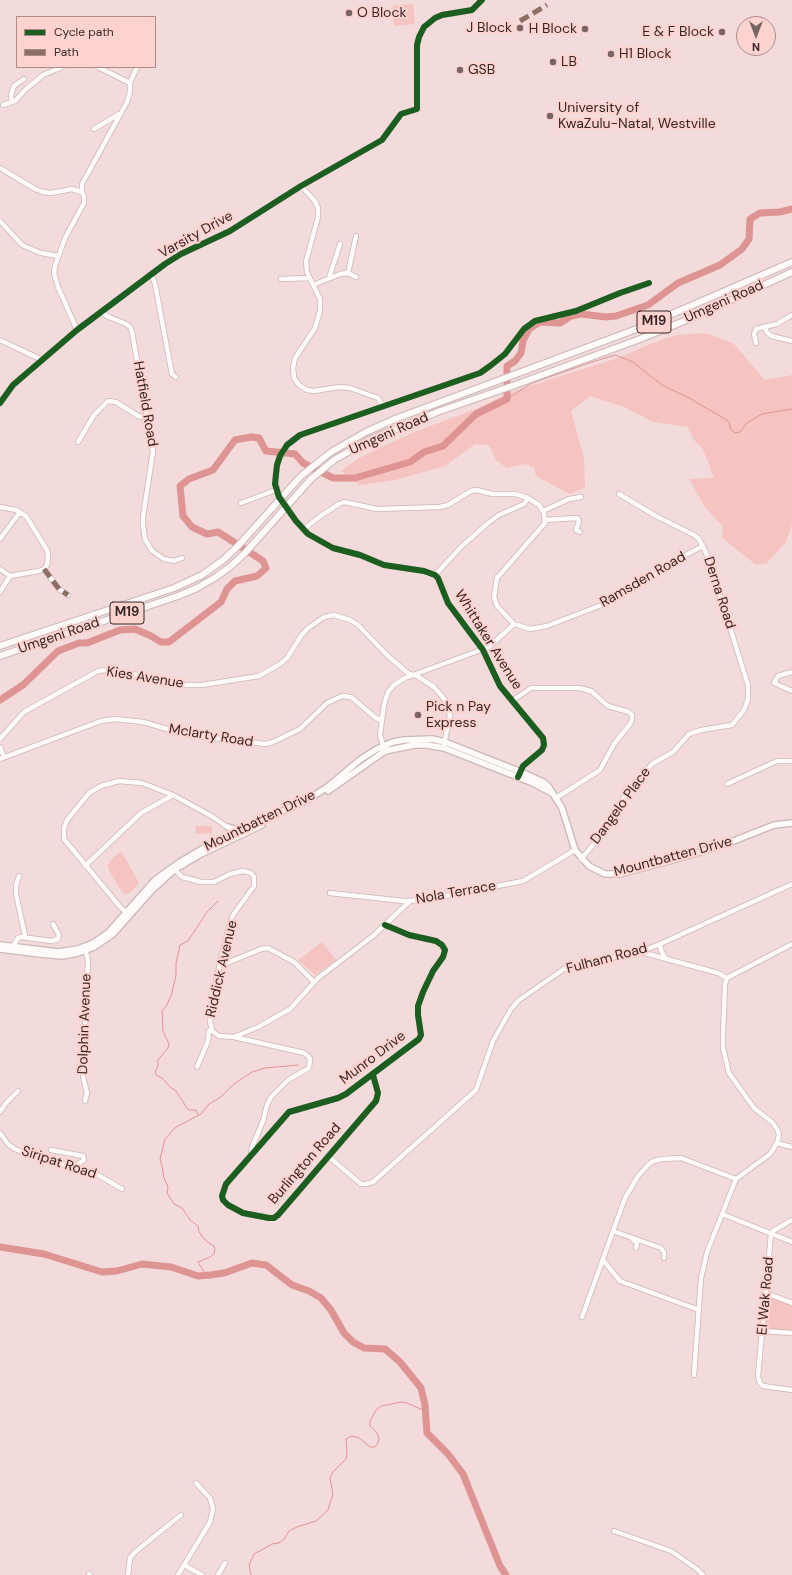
<!DOCTYPE html>
<html>
<head>
<meta charset="utf-8">
<style>
	body { margin:0 }
	#map { position:relative; width:792px; height:1575px; overflow:hidden; background:#f2dbda; font-family:"DM Sans",sans-serif }
	canvas { display:block }
	.legend { position:absolute; left:16px; top:16px; width:140px; height:52px; box-sizing:border-box; background:#fdd2cf; border:1px solid #ad8d8b; margin:0; padding:5px 7px; list-style:none; font-size:12px; color:#362625 }
	.legend li { display:flex; align-items:center; gap:8px; height:20px }
	.legend b { width:20px; border:1px solid #ad8d8b }
	.north { position:absolute; left:736px; top:16px; width:40px; height:40px; box-sizing:border-box; background:#fdd2cf; border:1px solid #ad8d8b; border-radius:50%; rotate:180deg; font-size:11px; font-weight:700; line-height:16px; text-align:center; color:#362625 }
	.north::after { content:''; display:block; margin:auto; width:14px; height:18px; background:#786564; clip-path:polygon(50% 0,100% 100%,50% 72%,0 100%) }
</style>
</head>
<body>
<div id="map">
<canvas width="792" height="1575"></canvas>
<ul class="legend">
<li><b style="height:5px;background:#1b5e20"></b>Cycle path</li>
<li><b style="height:5px;background:#8d6e63"></b>Path</li>
</ul>
<div class="north">N</div>
</div>
<script>
const ctx = document.querySelector('canvas').getContext('2d');
ctx.lineJoin = 'round';
function fillPath(path, color) {
  ctx.fillStyle = color;
  ctx.fill(path, 'evenodd');
}
function toPath(rows) {
  const path = new Path2D();
  for (const r of rows) {
    path.moveTo(r[0], r[1]);
    for (let i = 2; i < r.length; i += 2) path.lineTo(r[i], r[i + 1]);
  }
  return path;
}
function trace(path, color, width, dash) {
  ctx.strokeStyle = color;
  ctx.lineWidth = width;
  ctx.lineCap = dash ? 'butt' : 'round';
  ctx.setLineDash(dash || []);
  ctx.stroke(path);
}
function label(font, color, halo, rows, align = 'center') {
  ctx.font = font + ' "DM Sans",sans-serif';
  ctx.lineWidth = 4;
  ctx.setLineDash([]);
  ctx.textBaseline = 'middle';
  ctx.strokeStyle = halo;
  ctx.fillStyle = color;
  for (const [text, x, y, turn = 0] of rows) {
    ctx.save();
    ctx.translate(x, y);
    ctx.rotate((+turn || 0) * Math.PI / 180);
    ctx.textAlign = isNaN(turn) ? turn : align;
    if (halo) ctx.strokeText(text, 0, 0);
    ctx.fillText(text, 0, 0);
    ctx.restore();
  }
}
fillPath(toPath([
	[413,4,415,24,394,26,392,6],
	[705,333,733,343,765,380,792,375,792,524,786,542,766,564,755,564,722,538,723,527,705,507,689,479,714,478,703,449,693,439,688,427,653,422,624,407,590,396,571,411,584,459,585,487,570,494,536,476,534,467,523,464,507,468,496,460,489,445,475,444,445,466,395,480,360,485,341,471,359,458,414,432,476,409,514,391,618,358,653,343,676,335],
	[195,826,212,826,212,833,196,834],
	[121,851,139,883,131,892,125,895,118,886,107,866,114,857],
	[322,942,336,960,315,975,298,960],
	[768,1297,771,1297,792,1305,792,1332,769,1330,766,1327]
]), '#f5c3c0');
trace(toPath([
	[507,399,532,383,589,363,615,355,633,362,662,385,689,398,725,419,729,422,731,430,735,433,740,432,747,423,762,414,792,409],
	[198,1115,196,1110,189,1110,187,1108,176,1091,170,1087,162,1078,157,1076,155,1072,158,1066,158,1060,168,1048,169,1044,163,1031,162,1011,167,1005,172,993,176,975,176,963,180,945,188,941,207,912,218,901],
	[206,1275,198,1262,210,1257,214,1254,215,1249,214,1246,206,1241,199,1232,198,1226,190,1220,182,1208,174,1204,167,1193,168,1187,164,1178,162,1166,160,1159,165,1139,176,1127,201,1114,209,1104,221,1097,235,1083,252,1072,265,1068,298,1065],
	[251,1575,249,1565,254,1554,272,1544,279,1543,285,1538,289,1531,297,1527,316,1521,328,1510,333,1494,330,1478,333,1472,346,1459,347,1455,346,1439,352,1436,359,1438,370,1447,375,1447,378,1443,379,1439,377,1433,370,1426,370,1421,376,1410,381,1406,401,1402,407,1403,425,1411]
]), '#de9492', 1);
trace(toPath([
	[0,700,23,685,58,651,79,643,87,643,120,630,135,629,151,636,161,642,169,642,221,602,227,589,235,581,257,576,266,568,263,561,226,537,218,532,207,534,192,527,183,516,180,486,189,479,213,470,235,440,251,437,259,438,266,451,295,454,303,463,333,478,355,478,410,462,424,452,443,446,476,414,507,399,507,366,515,361,521,353,523,341,529,329,540,322,560,323,571,316,581,314,606,317,616,316,648,305,678,283,720,265,742,249,749,239,750,219,760,213,780,212,792,209],
	[0,1247,44,1254,102,1272,117,1271,142,1264,171,1267,198,1276,210,1275,224,1273,252,1263,266,1265,292,1285,309,1291,321,1298,331,1310,344,1333,353,1342,364,1348,385,1349,400,1362,421,1388,425,1405,427,1433,448,1454,463,1474,500,1566,506,1575]
]), '#de9492', 7);
const minor = toPath([
	[98,67,130,83],
	[12,102,11,95,14,86,24,79],
	[3,105,15,101,25,90,43,75,62,67],
	[94,129,119,114],
	[0,168,35,189,43,192,51,193,72,189,82,192],
	[301,186,315,201,318,208,318,217,306,261,307,272,320,299,320,311,315,328,295,358,293,368,294,378,299,385,307,390,314,391,339,387,350,388,378,398,383,406],
	[0,221,22,245,41,253,58,256],
	[348,273,356,236],
	[151,274,155,284,171,369,172,374,176,377],
	[329,278,340,244],
	[281,279,309,278],
	[313,285,340,274,348,273,356,277],
	[101,312,109,317,126,324,130,327,132,332,153,451,143,517,143,525,145,539,152,551,164,559,174,561,182,558],
	[766,326,766,331,771,336,792,341],
	[77,330,58,287,54,273,55,266,65,238,84,203,84,197,82,192,82,184,127,102,130,92,130,83,137,67],
	[0,340,42,360],
	[756,343,754,334,756,329,777,324,792,315],
	[0,403,13,385,77,330,165,264,181,254,230,231,301,186,382,140,401,114,417,109,417,45,419,37,424,27,435,18,442,15,472,10,482,0],
	[78,442,94,415,108,401,116,402,138,416,147,418],
	[278,494,275,478,278,461,287,445,300,435,480,373,490,366,505,354,524,329,535,321,576,311,620,293,649,283],
	[241,503,276,490],
	[0,507,16,510,26,516,47,550,48,556,47,565,44,569,39,571,10,576,0,569],
	[543,511,569,499,581,497],
	[545,520,577,518,579,521,576,530,580,532],
	[296,521,308,534,333,548,360,555,384,565,424,571,435,575,438,578,448,603,483,650,500,686,543,738,544,745,542,750,523,766,519,774],
	[303,530,319,517,339,504,344,502,377,509,440,507,448,505,471,491,476,490,493,494,515,494,528,498,539,505,544,513,545,523,497,578,494,597,497,606,514,624,530,629,547,626,604,604,630,590,680,558,703,546],
	[0,539,20,512],
	[44,569,59,589,68,595],
	[435,575,462,546,488,523,499,515,524,504,528,498],
	[0,592,10,576],
	[792,672,778,676,774,683,792,691],
	[512,701,531,688,579,688,591,691,608,706,629,712,632,715,632,720,630,724,614,744,600,770,556,798],
	[0,739,24,712,98,671,106,670,145,676,173,684,186,685,202,685,259,676,280,664,287,658,301,636,307,629,324,617,334,615,350,620,358,625,388,656,409,674,417,676,434,687,446,701,450,716,444,744],
	[0,747,4,757],
	[384,748,380,735,384,704,388,692,394,685,405,678,489,647,514,624],
	[0,759,101,721,115,719,143,722,188,735,266,744,273,742,300,729,327,703,342,696,351,697,376,718,382,720],
	[727,784,777,761,792,761],
	[581,859,611,824,624,797,652,764,673,752,689,734,701,730,732,725,744,710,748,699,748,685,718,589,706,553,699,539,694,535,656,516,619,494],
	[85,866,141,813,173,795],
	[173,868,182,877,201,882,214,882,230,874,243,871,251,873,254,877,254,886,233,915,229,927,216,980,216,1002,210,1021,212,1031,219,1036,234,1037,304,1053,308,1056,310,1059,309,1068,288,1080,271,1097,267,1105,263,1121,252,1147,251,1155],
	[19,876,16,885,16,894,25,936],
	[330,893,404,901,425,900,523,881,575,850],
	[128,913,121,908,64,839,64,828,67,820,89,793,101,786,119,781,142,783,173,795,213,817,230,829],
	[660,944,661,950,665,958],
	[13,946,18,938,21,937,52,941,58,939,59,935,53,924],
	[85,948,88,960,83,1069,83,1077,87,1093,85,1101],
	[641,952,718,973,727,978],
	[221,964,227,963,261,949,268,948,294,962,314,982],
	[234,1037,258,1027,290,1009,318,978,373,936,410,901],
	[197,1067,208,1041,209,1031,211,1029],
	[373,1075,378,1093,376,1101,278,1215,274,1218,269,1218,243,1213,228,1205,223,1200,222,1196,226,1184,289,1112,338,1098,346,1094,419,1039,421,1035,418,1015,418,1006,423,992,433,971,443,957,445,950,442,945,436,941,409,935,385,925],
	[0,1112,6,1103,18,1091],
	[0,1133,8,1144,15,1149,35,1157,93,1172,122,1189],
	[777,1143,792,1147],
	[51,1150,83,1156,84,1160,72,1168],
	[328,1156,361,1184,366,1184,373,1182,476,1090,493,1041,511,1009,519,1000,535,989,564,969,576,965,641,952,660,944,792,884],
	[722,1214,792,1242],
	[792,1220,773,1231,771,1234,758,1376,760,1383,763,1386,792,1390],
	[613,1231,661,1248,664,1252,664,1258],
	[633,1240,637,1243,636,1248],
	[603,1260,620,1281,699,1310],
	[766,1293,792,1303],
	[582,1317,625,1198,638,1176,648,1165,653,1161,662,1159,681,1158,736,1179],
	[763,1331,792,1333],
	[694,1375,701,1278,707,1252,736,1179,770,1154,774,1148,778,1140,779,1134,777,1129,772,1122,754,1108,729,1073,723,1048,723,1034,725,984,727,978,792,944],
	[614,1531,671,1551,697,1569,703,1575],
	[184,1565,202,1575],
	[89,1574,90,1575],
	[128,1575,130,1558,135,1552,181,1515],
	[178,1575,210,1522,212,1514,213,1509,210,1498,196,1483],
	[218,1575,225,1563]
]);
const major = toPath([
	[328,791,385,751,414,745,427,745,444,748,533,783,552,793],
	[228,827,240,831],
	[0,945,58,952,78,949,93,943,108,933,155,880,180,862,202,849,233,834,307,800,326,788,361,759,377,749,393,742,404,740,432,739,445,742,521,772,543,782,548,786,562,808,575,850,589,866,605,874,620,874,680,858,731,842,774,825,792,823],
	[0,949,40,954,62,956,78,953,94,947,113,934,152,890,174,870,201,854,262,825]
]);
const highway = toPath([
	[0,646,174,588,202,575,223,560,237,547,301,476,331,452,366,432,395,419,642,327,792,262],
	[0,656,178,596,197,588,216,577,231,566,245,553,311,479,334,460,371,439,440,411,515,385,640,339,694,317,792,272]
]);
trace(minor, '#cab7b6', 6);
trace(major, '#cab7b6', 8);
trace(highway, '#cab7b6', 8);
trace(minor, '#fdfaf9', 4.5);
trace(major, '#fdfaf9', 5.5);
trace(highway, '#fdfaf9', 6);
const minorBridge = toPath([
	[278,494,296,521]
]);
trace(minorBridge, '#cab7b6', 6, []);
trace(minorBridge, '#fdfaf9', 4.5);
trace(toPath([
	[520,21,547,5],
	[44,569,59,589,68,595]
]), '#8d6e63', 5, [10, 5]);
trace(toPath([
	[0,403,13,385,77,330,165,264,181,254,230,231,301,186,382,140,401,114,417,109,417,45,419,37,424,27,435,18,442,15,472,10,482,0],
	[518,777,523,766,542,750,544,745,543,738,500,686,483,650,448,603,438,578,435,575,424,571,384,565,360,555,333,548,308,534,296,521,279,497,275,484,277,465,280,456,287,445,300,435,480,373,490,366,505,354,524,329,535,321,576,311,620,293,649,283],
	[373,1075,378,1093,376,1101,278,1215,274,1218,269,1218,243,1213,228,1205,223,1200,222,1196,226,1184,289,1112,338,1098,346,1094,419,1039,421,1035,418,1015,418,1006,423,992,433,971,443,957,445,950,442,945,436,941,409,935,385,925]
]), '#1b5e20', 6);
for (const [x, y, r, color] of [
	[349,13,4,"#786564"],
	[520,28,4,"#786564"],
	[585,29,4,"#786564"],
	[722,32,4,"#786564"],
	[611,54,4,"#786564"],
	[553,62,4,"#786564"],
	[460,70,4,"#786564"],
	[550,116,4,"#786564"],
	[418,715,4,"#786564"]
]) {
  const dot = new Path2D();
  dot.arc(x, y, r, 0, 2 * Math.PI);
  ctx.fillStyle = color;
  ctx.fill(dot);
  trace(dot, '#fdd2cf', 1.5);
}
for (const [x, y, w] of [
	[654,322,34],
	[127,613,34]
]) {
  const box = new Path2D();
  box.roundRect(x - w / 2, y - 11, w, 22, 3);
  ctx.fillStyle = '#fdd2cf';
  ctx.fill(box);
  trace(box, '#362625', 1);
}
label('bold 13px', '#362625', null, [
	["M19",654,322],
	["M19",127,613]
]);
label('14px', '#362625', '#fdd2cf', [
	["O Block",357,13],
	["J Block",512,28,"right"],
	["H Block",577,29,"right"],
	["E & F Block",714,32,"right"],
	["H1 Block",619,54],
	["LB",561,62],
	["GSB",468,70],
	["University of",558,108],
	["KwaZulu-Natal, Westville",558,124],
	["Pick n Pay",426,707],
	["Express",426,723]
], 'left');
label('14px', '#362625', '#fdd2cf', [
	["Varsity Drive",196,235,-29],
	["Umgeni Road",724,302,-24],
	["Hatfield Road",145,404,80],
	["Umgeni Road",389,434,-24],
	["Ramsden Road",643,580,-30],
	["Derna Road",719,593,72],
	["Umgeni Road",59,636,-19],
	["Whittaker Avenue",488,640,58],
	["Kies Avenue",145,678,9],
	["Mclarty Road",211,736,9],
	["Dangelo Place",621,806,-54],
	["Mountbatten Drive",260,821,-26],
	["Mountbatten Drive",673,857,-15],
	["Nola Terrace",456,893,-10],
	["Fulham Road",607,959,-15],
	["Riddick Avenue",222,969,-77],
	["Dolphin Avenue",85,1024,-88],
	["Munro Drive",373,1058,-37],
	["Siripat Road",59,1163,18],
	["Burlington Road",305,1164,-49],
	["El Wak Road",766,1296,-85]
]);
</script>
</body>
</html>
